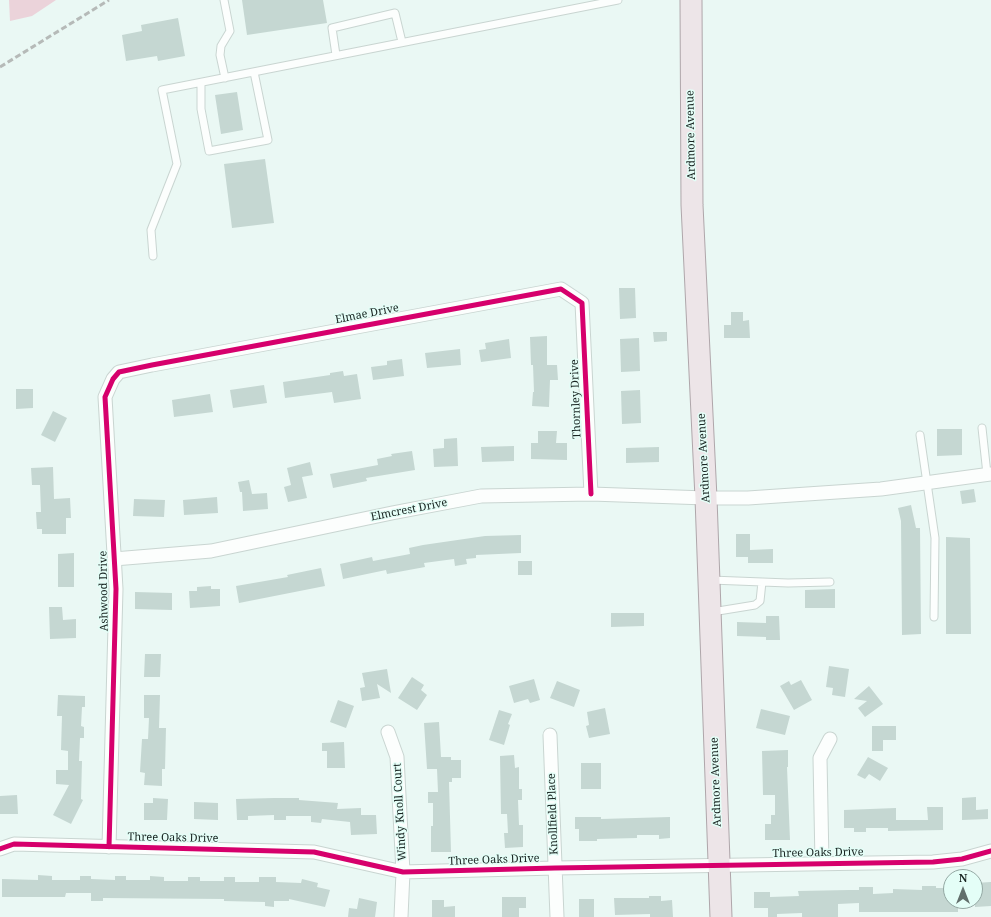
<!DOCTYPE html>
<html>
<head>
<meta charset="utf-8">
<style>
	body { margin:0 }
	#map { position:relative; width:991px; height:917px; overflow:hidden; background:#eaf8f4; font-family:"Noto Serif",serif }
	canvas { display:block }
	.north { position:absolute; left:943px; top:869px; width:40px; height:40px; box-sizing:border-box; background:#e4fef7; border:1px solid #93a7a2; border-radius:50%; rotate:0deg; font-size:11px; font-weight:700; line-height:16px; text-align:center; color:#192522 }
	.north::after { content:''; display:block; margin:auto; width:14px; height:18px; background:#626f6c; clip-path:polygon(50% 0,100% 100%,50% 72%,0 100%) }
</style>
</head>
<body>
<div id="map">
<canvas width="991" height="917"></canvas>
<div class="north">N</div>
</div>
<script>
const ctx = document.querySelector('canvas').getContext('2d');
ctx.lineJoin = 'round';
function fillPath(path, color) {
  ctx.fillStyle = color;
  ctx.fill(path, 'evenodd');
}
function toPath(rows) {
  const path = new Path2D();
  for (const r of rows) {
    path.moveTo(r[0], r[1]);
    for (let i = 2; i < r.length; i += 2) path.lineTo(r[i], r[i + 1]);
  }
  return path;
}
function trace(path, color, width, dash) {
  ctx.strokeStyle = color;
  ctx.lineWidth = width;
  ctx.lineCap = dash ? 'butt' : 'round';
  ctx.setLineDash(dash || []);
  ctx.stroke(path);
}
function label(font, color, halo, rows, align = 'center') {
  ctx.font = font + ' "Noto Serif",serif';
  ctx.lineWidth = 3;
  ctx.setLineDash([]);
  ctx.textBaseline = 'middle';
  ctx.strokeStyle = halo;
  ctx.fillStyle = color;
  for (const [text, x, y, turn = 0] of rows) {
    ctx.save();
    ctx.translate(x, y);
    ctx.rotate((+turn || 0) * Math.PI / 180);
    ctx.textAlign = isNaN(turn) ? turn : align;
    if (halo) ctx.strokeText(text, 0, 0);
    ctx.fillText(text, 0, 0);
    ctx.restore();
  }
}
fillPath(toPath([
	[9,0,56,0,32,16,10,21]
]), '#ebd3da');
fillPath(toPath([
	[242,0,323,0,327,23,247,35],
	[178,18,185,56,158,61,157,56,126,61,122,35,142,31,141,25],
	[237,92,243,130,221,134,215,95],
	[265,159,274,223,232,228,224,164],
	[619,288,635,288,636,318,620,319],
	[731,312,743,312,743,321,749,320,750,338,724,338,724,325,731,325],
	[653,332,667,332,667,341,654,342],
	[547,336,547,365,557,365,558,380,550,380,549,407,532,406,533,392,534,392,533,365,531,365,530,337],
	[639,338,640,371,621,372,620,339],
	[509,339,511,358,481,362,479,350,486,349,485,343],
	[460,349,461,365,427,368,425,353],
	[402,359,404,376,373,380,371,367,387,365,387,361],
	[343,371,344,376,357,374,361,399,334,403,332,392,285,398,283,382,330,375,330,373],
	[264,385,267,403,233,408,230,390],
	[16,389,33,389,33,408,16,409],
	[640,390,641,423,622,424,621,391],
	[210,394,213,412,174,417,172,400],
	[53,411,67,418,55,442,41,435],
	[937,429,962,429,962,455,937,456],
	[538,431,557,431,556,443,567,443,567,460,531,459,531,443,538,443],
	[457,438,458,466,434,467,433,449,444,448,444,439],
	[514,446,514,461,482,462,481,447],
	[659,447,659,462,626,463,626,448],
	[412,451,415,470,366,478,367,481,333,488,330,474,378,465,377,459,392,456,391,454],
	[310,462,313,475,302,477,307,498,288,502,284,487,291,485,287,468],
	[53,467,54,499,70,498,71,518,66,518,66,534,42,534,42,529,37,529,36,512,41,512,40,485,32,485,31,468],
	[249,480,252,494,267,493,268,509,243,511,242,492,240,492,238,482],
	[974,489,976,502,962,504,960,491],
	[217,497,218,513,184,515,183,500],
	[134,499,165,500,164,517,133,516],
	[911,505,916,528,920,528,921,634,902,635,901,521,898,508],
	[736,534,750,534,750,550,773,549,773,563,748,563,748,557,736,557],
	[521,535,521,553,476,555,476,558,466,559,467,564,455,566,454,559,424,563,425,567,387,574,386,570,343,579,340,564,372,557,373,561,410,554,409,548,423,545,485,536],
	[946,537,970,538,971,634,946,634],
	[74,553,74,587,58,587,58,554],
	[518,561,532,561,532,575,518,575],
	[321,568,325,586,239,603,236,586,288,577,287,575],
	[211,586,211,589,220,589,220,606,190,608,189,591,197,591,197,587],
	[835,589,835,608,805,608,805,590],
	[135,592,172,593,172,610,135,609],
	[49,607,62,607,63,620,76,619,76,638,50,639],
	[611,613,644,613,644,626,611,627],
	[766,616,779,616,780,640,766,640,766,637,737,636,737,622,766,623],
	[145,654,161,654,160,677,144,677],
	[829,666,849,669,845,697,832,695,833,688,826,687],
	[387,669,391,693,377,684,380,698,362,701,360,688,365,687,362,673],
	[412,677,424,685,421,690,427,695,417,710,398,698],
	[534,679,540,700,530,703,528,699,514,703,509,686],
	[801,680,812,700,794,710,780,686,789,681,791,685],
	[557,681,580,690,574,707,550,698],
	[869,686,883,704,865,717,858,708,867,701,854,699],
	[58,695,85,696,85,707,82,707,81,726,84,727,84,738,80,738,79,761,82,761,81,799,83,800,71,824,53,815,69,785,56,784,56,770,68,770,68,751,61,750,62,716,57,716],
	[144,695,160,695,159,728,166,728,165,769,162,769,162,786,144,785,145,773,140,772,142,739,148,739,149,718,144,718],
	[338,700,354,706,346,728,330,722],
	[605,708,610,734,589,738,586,726,589,725,587,712],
	[761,709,790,716,785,735,756,728],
	[499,710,512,714,508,724,510,725,504,745,489,740],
	[439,722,441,757,451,757,451,760,461,760,461,778,452,778,452,782,449,782,451,852,431,852,431,826,433,826,433,803,428,803,428,792,438,792,437,769,427,769,424,723],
	[872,726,896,726,896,740,883,740,883,751,872,751],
	[344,742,345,768,327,768,327,751,322,751,322,743],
	[788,750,788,767,787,767,790,840,765,840,765,824,771,824,771,815,775,815,775,795,763,795,762,751],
	[514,755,515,768,519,767,519,789,522,789,522,800,518,800,519,825,523,825,523,847,505,848,504,833,508,833,507,814,501,814,500,756],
	[868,757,888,768,880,781,869,774,865,779,857,775],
	[581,763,601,763,601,789,581,789],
	[17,795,18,814,0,814,0,796],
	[976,797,976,810,988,809,988,819,962,820,962,798],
	[153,798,168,799,167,820,144,820,144,803,153,803],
	[274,798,299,798,299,800,338,803,337,809,361,808,361,815,376,815,377,834,351,835,350,822,322,819,321,823,311,822,311,816,286,816,286,820,274,820,274,815,248,816,248,820,237,820,236,799],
	[194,802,218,803,218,820,194,819],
	[927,807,943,807,943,830,888,831,888,828,866,828,866,832,854,832,854,828,844,828,844,810,896,808,896,820,928,820],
	[575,817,601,817,601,819,670,817,670,838,659,839,659,835,637,835,637,838,597,839,597,841,579,841,579,829,575,829],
	[38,875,52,876,52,880,80,880,80,876,91,876,91,879,115,880,115,876,126,876,126,880,150,880,150,876,164,877,164,881,188,881,188,877,200,877,200,881,224,881,224,877,235,877,235,882,259,882,259,877,276,877,276,882,301,883,302,879,318,883,317,887,330,890,325,907,289,899,289,901,274,901,274,907,265,906,265,902,224,901,224,899,103,898,103,901,91,901,91,893,66,893,65,897,2,897,2,879,38,880],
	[991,882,991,906,975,907,975,883],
	[922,886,936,886,936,888,951,888,951,901,958,901,958,912,859,912,859,903,838,904,838,917,802,917,802,913,777,914,777,917,768,917,768,908,754,908,754,892,770,892,770,897,799,896,798,891,849,890,859,890,859,887,873,887,873,894,893,893,893,889,922,890],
	[649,896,661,896,661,901,672,900,673,917,650,917,650,914,615,915,614,898,649,898],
	[502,897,526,897,526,908,519,908,519,917,502,917],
	[359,898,377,902,375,917,348,917,349,908,357,909],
	[579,899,594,899,594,917,579,917],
	[432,900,444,900,444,907,455,906,455,917,432,917]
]), '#c5d7d2');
const lane = toPath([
	[224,0,230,31,221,46,220,55,225,78],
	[336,55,332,28,395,13,402,42],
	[201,83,201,109,209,151,268,140,254,72],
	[153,256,151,230,177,164,162,90,618,0],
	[982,428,987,474],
	[920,435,935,538,934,617],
	[711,580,788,583,830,582],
	[712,612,755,605,760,601,762,582]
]);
const street = toPath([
	[114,559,211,551,392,513,481,496,591,494,706,498,748,498,881,489,991,474],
	[388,732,397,757,403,872,401,917],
	[550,735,557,917],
	[109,847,116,589,105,397,113,379,119,372,152,365,561,289,582,303,591,494],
	[0,849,14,844,314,852,403,872,555,868,933,862,962,859,991,851],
	[822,863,820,758,830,739]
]);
const primary = toPath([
	[691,0,692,205,706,498,721,917]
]);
trace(lane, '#c9d5d1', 9);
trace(street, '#c9d5d1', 15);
trace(primary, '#afa6aa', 23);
trace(lane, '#fcfefd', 7);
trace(street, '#fcfefd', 13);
trace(primary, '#ede5e8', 21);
trace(toPath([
	[0,67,109,0]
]), '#b6bab8', 3, [6, 3]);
trace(toPath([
	[109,847,116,589,105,397,113,379,119,372,152,365,561,289,582,303,591,494],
	[0,849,14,844,314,852,403,872,555,868,933,862,962,859,991,851]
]), '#d6006c', 5);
label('11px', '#192522', '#e4fef7', [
	["Ardmore Avenue",691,135,-91],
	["Elmae Drive",367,314,-11],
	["Thornley Drive",576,399,-92],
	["Ardmore Avenue",704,458,-93],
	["Elmcrest Drive",409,510,-11],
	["Ashwood Drive",104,591,-91],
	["Ardmore Avenue",716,782,-92],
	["Windy Knoll Court",400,812,-93],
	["Knollfield Place",553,814,-92],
	["Three Oaks Drive",173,838,1],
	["Three Oaks Drive",818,853,-1],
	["Three Oaks Drive",494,860,-2]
]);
</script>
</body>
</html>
